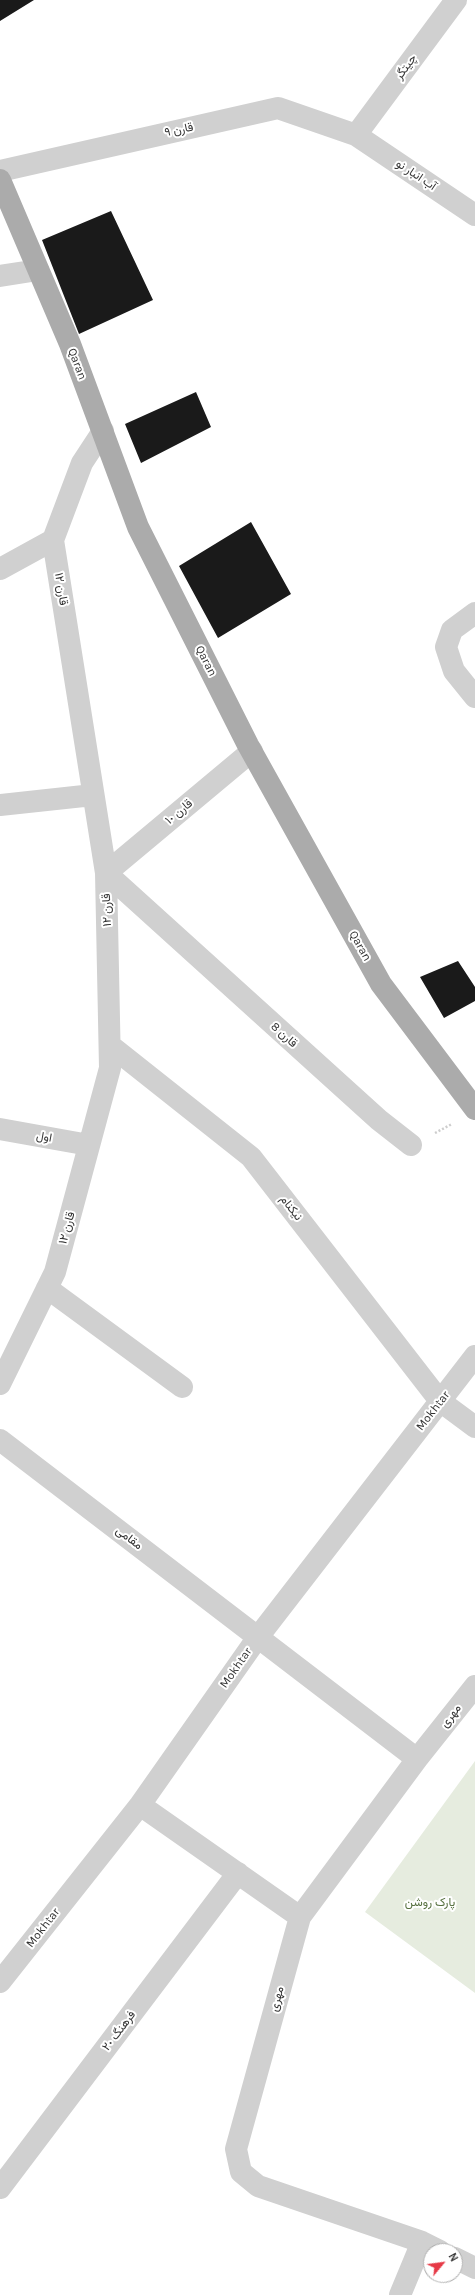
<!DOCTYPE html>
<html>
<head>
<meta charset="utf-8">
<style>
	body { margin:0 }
	#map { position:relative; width:475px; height:2295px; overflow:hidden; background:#fff; font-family:Karla,sans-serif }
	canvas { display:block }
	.north { position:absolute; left:423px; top:2243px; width:40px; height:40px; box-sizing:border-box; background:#fff; border:1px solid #adadad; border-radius:50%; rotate:61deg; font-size:11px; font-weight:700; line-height:16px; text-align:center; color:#333 }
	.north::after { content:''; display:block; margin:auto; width:14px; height:18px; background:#e63946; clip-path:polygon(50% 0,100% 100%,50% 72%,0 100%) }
</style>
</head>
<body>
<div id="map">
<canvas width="475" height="2295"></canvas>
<div class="north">N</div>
</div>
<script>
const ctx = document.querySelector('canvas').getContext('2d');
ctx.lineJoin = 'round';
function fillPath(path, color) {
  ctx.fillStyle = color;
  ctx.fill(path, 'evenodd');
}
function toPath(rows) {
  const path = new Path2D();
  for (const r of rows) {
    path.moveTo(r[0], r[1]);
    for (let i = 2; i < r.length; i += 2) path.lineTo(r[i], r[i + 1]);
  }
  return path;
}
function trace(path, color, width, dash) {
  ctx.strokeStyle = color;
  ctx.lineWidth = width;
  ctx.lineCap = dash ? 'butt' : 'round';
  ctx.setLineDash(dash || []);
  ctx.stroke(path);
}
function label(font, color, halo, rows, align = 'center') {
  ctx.font = font + ' Karla,Vazirmatn,sans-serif';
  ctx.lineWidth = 4;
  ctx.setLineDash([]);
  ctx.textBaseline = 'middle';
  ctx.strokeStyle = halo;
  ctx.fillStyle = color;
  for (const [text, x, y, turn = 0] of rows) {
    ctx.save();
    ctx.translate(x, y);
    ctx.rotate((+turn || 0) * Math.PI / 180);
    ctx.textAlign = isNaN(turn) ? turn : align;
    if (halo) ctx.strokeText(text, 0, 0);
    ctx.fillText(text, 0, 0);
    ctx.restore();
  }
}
fillPath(toPath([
	[475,1761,475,1993,365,1912]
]), '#e6ecdf');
fillPath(toPath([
	[0,0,34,0,0,21],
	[111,211,153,300,79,334,42,240],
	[196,392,211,427,141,463,125,424],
	[251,522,291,594,218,638,179,566],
	[458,961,475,987,475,1001,444,1018,420,977]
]), '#1a1a1a');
trace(toPath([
	[435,1133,452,1124]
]), '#cdcdcd', 2.5, [2, 2]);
trace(toPath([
	[356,135,456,0],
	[0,171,278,108,356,135,475,215],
	[0,276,38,270],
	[0,569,53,540],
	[475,613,452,630,446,647,454,671,475,697],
	[0,805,93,795],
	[106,873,379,1120,411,1145],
	[106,873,252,751],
	[111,1046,251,1157,440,1401,475,1427],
	[0,1129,89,1145],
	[47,1288,182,1387],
	[0,1384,55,1272,110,1068,106,873,53,540,82,463,103,431],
	[0,1440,417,1759],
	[140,1805,300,1917],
	[0,1982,140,1805,258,1637,475,1356],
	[0,2188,238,1873],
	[440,2251,422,2242,258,2186,241,2172,236,2149,300,1917,417,1759,475,1686],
	[455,2258,475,2268],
	[400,2295,422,2242]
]), '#d0d0d0', 22);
trace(toPath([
	[0,180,70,344,138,527,248,745,381,984,475,1109]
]), '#ababab', 22);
label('12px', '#333', '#fff', [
	["چیتگر",406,67,-54],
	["قارن ٩",179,130,-12],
	["آب انبار نو",416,175,34],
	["Qaran",77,364,69],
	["قارن ۱۲",61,589,81],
	["Qaran",206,661,63],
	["قارن ١٠",179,812,-40],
	["قارن ۱۲",107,910,-92],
	["Qaran",360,946,61],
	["قارن 8",284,1035,42],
	["اول",44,1137,10],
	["نیکنام",291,1208,52],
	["قارن ۱۲",67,1228,-75],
	["Mokhtar",433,1411,-52],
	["مقامی",129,1538,37],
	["Mokhtar",236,1668,-55],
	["مهری",451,1716,-52],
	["Mokhtar",43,1928,-52],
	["مهری",277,1999,-75],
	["فرهنگ ٢٠",119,2031,-53]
]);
label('12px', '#56703f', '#fff', [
	["پارک روشن",430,1903]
]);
</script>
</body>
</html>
